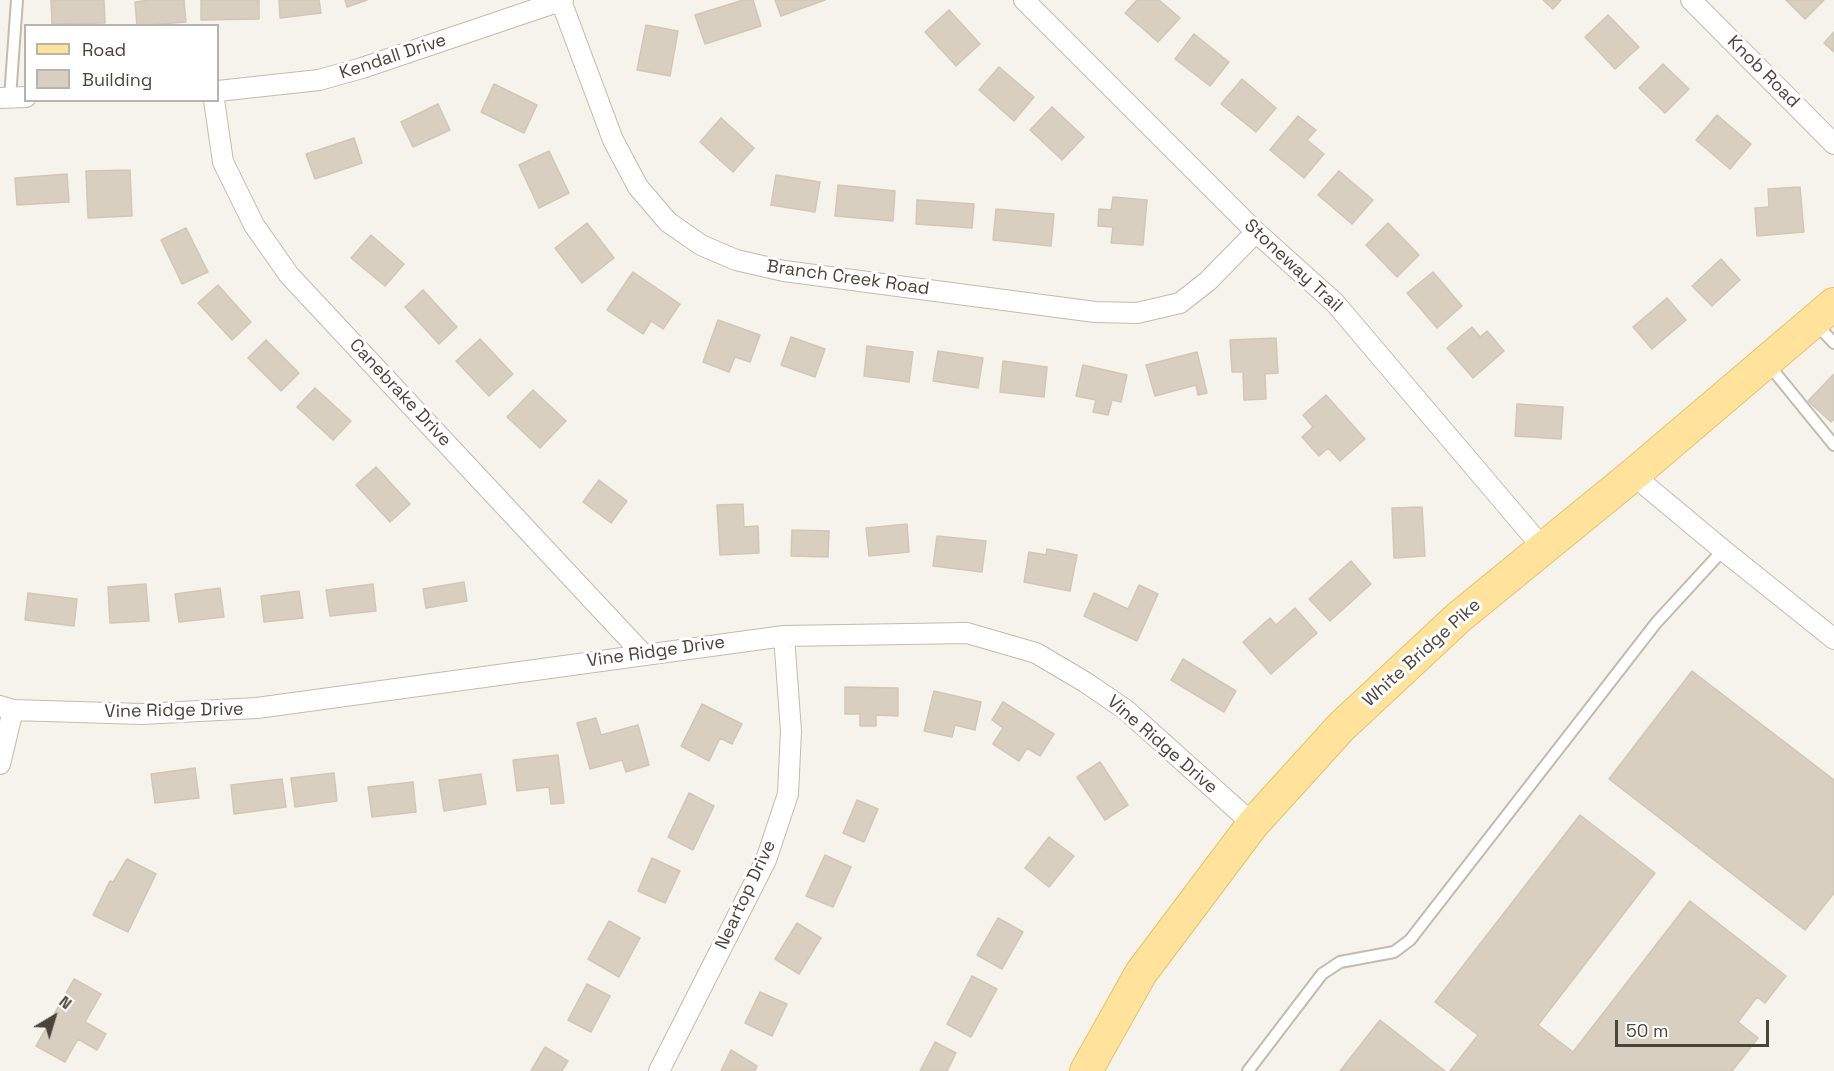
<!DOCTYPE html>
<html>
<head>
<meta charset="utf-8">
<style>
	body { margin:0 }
	#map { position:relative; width:1834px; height:1071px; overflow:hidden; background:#f6f3ec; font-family:"Space Grotesk",sans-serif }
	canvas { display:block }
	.legend { position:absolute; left:24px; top:24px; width:195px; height:78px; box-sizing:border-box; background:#fff; border:2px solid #b7b4b0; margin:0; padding:8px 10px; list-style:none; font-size:18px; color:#4b4439 }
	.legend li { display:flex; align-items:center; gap:12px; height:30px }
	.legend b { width:30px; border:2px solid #b7b4b0 }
	.north { position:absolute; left:24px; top:987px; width:60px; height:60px; -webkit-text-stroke:4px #fff; paint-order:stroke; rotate:38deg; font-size:16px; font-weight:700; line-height:24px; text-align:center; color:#4b4439 }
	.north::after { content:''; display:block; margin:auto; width:21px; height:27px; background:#4b4439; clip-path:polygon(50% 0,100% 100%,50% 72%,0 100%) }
	.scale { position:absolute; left:1615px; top:1020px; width:154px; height:27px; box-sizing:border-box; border:3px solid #4b4439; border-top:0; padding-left:8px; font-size:18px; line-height:21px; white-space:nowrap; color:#4b4439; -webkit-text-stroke:4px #fff; paint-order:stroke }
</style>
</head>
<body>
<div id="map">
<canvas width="1834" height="1071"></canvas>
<ul class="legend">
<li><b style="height:8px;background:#ffe39c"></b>Road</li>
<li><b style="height:16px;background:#d8cfc1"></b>Building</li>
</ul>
<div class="north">N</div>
<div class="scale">50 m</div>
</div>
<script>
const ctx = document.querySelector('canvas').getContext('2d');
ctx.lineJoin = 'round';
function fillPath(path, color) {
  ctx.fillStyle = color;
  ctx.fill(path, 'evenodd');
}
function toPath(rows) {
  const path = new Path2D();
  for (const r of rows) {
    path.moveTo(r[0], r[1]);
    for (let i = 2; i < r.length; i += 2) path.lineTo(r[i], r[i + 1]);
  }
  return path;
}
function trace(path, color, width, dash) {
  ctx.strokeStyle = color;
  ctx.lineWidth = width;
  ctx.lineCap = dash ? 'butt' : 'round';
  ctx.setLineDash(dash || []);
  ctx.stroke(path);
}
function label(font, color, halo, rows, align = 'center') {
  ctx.font = font + ' "Space Grotesk",sans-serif';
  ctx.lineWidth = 6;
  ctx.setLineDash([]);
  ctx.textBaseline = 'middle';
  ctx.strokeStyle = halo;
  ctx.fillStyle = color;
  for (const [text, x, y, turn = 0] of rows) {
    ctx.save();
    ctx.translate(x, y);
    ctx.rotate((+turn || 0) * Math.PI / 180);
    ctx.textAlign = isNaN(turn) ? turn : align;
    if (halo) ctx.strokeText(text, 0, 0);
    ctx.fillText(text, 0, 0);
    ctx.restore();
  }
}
const building = toPath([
	[51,0,104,0,105,23,52,24,51,0],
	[150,0,184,0,186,22,137,26,135,2,150,0],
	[201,0,259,0,259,19,201,20,201,0],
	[279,0,319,0,321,13,280,18,279,0],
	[345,0,367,0,347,7,345,0],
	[743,0,753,0,761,26,705,44,695,15,743,0],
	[775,0,825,0,781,16,775,0],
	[1137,0,1159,0,1180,18,1158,42,1125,13,1137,0],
	[1543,0,1561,0,1553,9,1543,0],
	[1786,0,1824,0,1805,19,1786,0],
	[949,10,980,44,956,66,925,32,949,10],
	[1608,15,1639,47,1615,69,1585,37,1608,15],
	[646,25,678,31,670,76,637,70,646,25],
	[1834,32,1834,52,1824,43,1834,32],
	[1194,34,1229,62,1210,86,1175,59,1194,34],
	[1663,64,1689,89,1665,113,1639,88,1663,64],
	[999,67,1034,97,1014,121,979,90,999,67],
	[1242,79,1276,108,1256,132,1221,104,1242,79],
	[494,84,537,105,524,133,481,112,494,84],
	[438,104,450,130,413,147,401,122,438,104],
	[1052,107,1084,137,1062,160,1030,130,1052,107],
	[1717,115,1751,144,1730,169,1696,140,1717,115],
	[1298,116,1316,130,1307,140,1324,154,1304,178,1270,150,1298,116],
	[721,118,754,148,733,172,700,142,721,118],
	[354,138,362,163,315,179,306,154,354,138],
	[549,151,569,193,539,208,519,165,549,151],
	[130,170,132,216,88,218,86,171,130,170],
	[1339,171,1373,200,1352,224,1318,195,1339,171],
	[67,174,69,202,17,205,15,178,67,174],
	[776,175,820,182,815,212,771,205,776,175],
	[838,185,895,191,893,221,835,216,838,185],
	[1800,187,1804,232,1757,236,1755,208,1769,207,1768,189,1800,187],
	[1113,197,1147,200,1143,245,1111,243,1113,227,1098,226,1099,209,1111,210,1113,197],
	[917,200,974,204,972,228,916,224,917,200],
	[996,209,1054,214,1051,246,993,240,996,209],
	[587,223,614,258,582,283,555,248,587,223],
	[1388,223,1419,255,1397,277,1366,245,1388,223],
	[186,228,208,272,182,284,161,240,186,228],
	[371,235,404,264,385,286,351,258,371,235],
	[1721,259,1740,280,1712,306,1692,286,1721,259],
	[633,272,680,304,663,329,651,321,643,334,607,310,633,272],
	[1433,272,1462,306,1437,328,1407,293,1433,272],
	[218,285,251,322,232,340,198,303,218,285],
	[423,290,457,327,439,344,405,307,423,290],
	[1667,298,1686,320,1652,349,1633,327,1667,298],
	[718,320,760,335,750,362,735,357,729,372,703,362,718,320],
	[1472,327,1480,337,1487,331,1504,351,1473,378,1447,348,1472,327],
	[791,337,825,349,815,377,781,365,791,337],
	[1276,338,1278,373,1265,374,1266,399,1244,400,1243,372,1232,372,1230,340,1276,338],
	[480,339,513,374,489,396,456,361,480,339],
	[266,340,299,373,281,391,248,358,266,340],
	[867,346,913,352,909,382,864,376,867,346],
	[938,351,983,358,978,388,933,381,938,351],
	[1197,352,1207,393,1198,395,1196,385,1155,396,1146,365,1197,352],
	[1003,361,1047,367,1044,397,1000,392,1003,361],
	[1083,365,1127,375,1121,402,1112,400,1108,415,1093,412,1096,400,1076,396,1083,365],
	[1834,374,1834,419,1831,422,1808,401,1834,374],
	[315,388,351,421,333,440,297,407,315,388],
	[533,390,566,421,540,448,507,417,533,390],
	[1326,395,1365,439,1340,461,1328,448,1319,456,1302,437,1313,427,1303,415,1326,395],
	[1517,404,1563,407,1561,439,1515,436,1517,404],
	[376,467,410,504,390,522,356,485,376,467],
	[599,480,627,501,611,523,583,502,599,480],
	[743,504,744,527,758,526,759,553,720,555,717,505,743,504],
	[1422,507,1425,556,1394,558,1392,508,1422,507],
	[907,524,909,552,869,556,866,528,907,524],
	[792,530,829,531,828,557,791,556,792,530],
	[937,536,986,541,982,572,933,566,937,536],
	[1047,549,1077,555,1070,591,1024,582,1029,552,1046,555,1047,549],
	[1351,561,1371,584,1330,621,1309,599,1351,561],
	[464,582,467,601,426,608,423,589,464,582],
	[146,584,149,621,110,623,108,587,146,584],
	[373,584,376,611,330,616,326,590,373,584],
	[1139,585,1158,594,1137,641,1084,616,1094,593,1128,609,1139,585],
	[220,588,224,617,179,622,175,594,220,588],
	[299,591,303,618,264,622,261,596,299,591],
	[28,593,77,599,74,626,25,620,28,593],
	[1295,608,1317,633,1271,674,1243,642,1270,618,1276,625,1295,608],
	[1183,659,1236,691,1224,712,1171,680,1183,659],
	[1692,671,1834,780,1834,893,1805,930,1609,779,1692,671],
	[845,687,898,688,898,716,876,715,876,726,860,726,860,714,845,714,845,687],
	[934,691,981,702,975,730,955,725,952,737,924,731,934,691],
	[1003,702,1054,734,1040,756,1027,748,1019,761,993,744,1003,728,992,720,1003,702],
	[702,704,742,724,732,744,720,738,709,761,681,746,702,704],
	[596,718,601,735,638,725,649,765,626,772,622,760,590,769,577,723,596,718],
	[558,755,564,803,551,804,549,787,517,791,513,760,558,755],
	[1100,762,1128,805,1105,820,1077,777,1100,762],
	[195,768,199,798,155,803,151,774,195,768],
	[334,773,337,801,295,807,291,778,334,773],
	[481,774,486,804,444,811,439,780,481,774],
	[282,779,286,807,234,814,231,785,282,779],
	[413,782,416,812,372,817,368,787,413,782],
	[689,793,714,806,693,850,668,837,689,793],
	[857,800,878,809,864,842,843,833,857,800],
	[1580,815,1655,873,1538,1025,1573,1052,1690,901,1786,976,1765,1003,1757,997,1738,1022,1758,1038,1732,1071,1450,1071,1478,1035,1435,1002,1580,815],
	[1049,837,1074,856,1049,887,1025,868,1049,837],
	[825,855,851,867,833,907,806,896,825,855],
	[652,858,680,871,665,903,638,891,652,858],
	[127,859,156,874,128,932,93,915,110,881,113,882,127,859],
	[998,918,1023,932,1002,969,977,955,998,918],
	[609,921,640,938,619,977,588,959,609,921],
	[797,923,821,938,799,974,775,959,797,923],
	[972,976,997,989,971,1037,947,1024,972,976],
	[74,979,101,994,85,1022,106,1034,97,1050,78,1039,65,1062,36,1046,74,979],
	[587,984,610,996,591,1032,568,1020,587,984],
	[760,992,787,1004,772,1036,745,1023,760,992],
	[1380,1020,1445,1071,1340,1071,1380,1020],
	[935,1042,956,1053,947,1071,920,1071,935,1042],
	[545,1047,568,1061,562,1071,531,1071,545,1047],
	[731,1050,757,1066,755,1071,721,1071,731,1050]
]);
fillPath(building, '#d8cfc1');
trace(building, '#d3c7b4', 1.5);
const service = toPath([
	[10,98,17,0],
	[1816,324,1834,343],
	[1768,364,1834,445],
	[1248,1071,1322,974,1340,962,1394,952,1410,940,1656,623,1723,550]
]);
const minor = toPath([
	[1024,0,1256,232,1335,303,1543,548],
	[1691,0,1834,144],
	[561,1,613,140,638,187,668,222,701,245,736,260,784,271,1095,312,1137,313,1180,303,1208,281,1256,232],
	[218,91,319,80,362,68,563,0],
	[0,98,26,97],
	[214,100,223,162,254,225,289,275,643,654],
	[1633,475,1723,550,1834,639],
	[0,706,13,710,142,714,257,708,784,636,967,633,1036,653,1085,682,1126,710,1253,824],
	[0,764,13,710],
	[659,1071,766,860,788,794,791,731,784,636]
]);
const primary = toPath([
	[1086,1071,1141,973,1253,824,1341,727,1459,617,1633,475,1834,304]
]);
trace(service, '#c2bbae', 14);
trace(minor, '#c2bbae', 22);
trace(primary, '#e6c16a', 34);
trace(service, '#fff', 10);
trace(minor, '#fff', 20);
trace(primary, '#ffe39c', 32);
label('18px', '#4b4439', '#fff', [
	["Kendall Drive",393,57,-18],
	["Knob Road",1763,72,45],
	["Stoneway Trail",1293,266,43],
	["Branch Creek Road",848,278,8],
	["Canebrake Drive",400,393,47],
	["Vine Ridge Drive",656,652,-8],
	["White Bridge Pike",1422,653,-42],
	["Vine Ridge Drive",174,711,-1],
	["Vine Ridge Drive",1162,745,41],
	["Neartop Drive",746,895,-65]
]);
</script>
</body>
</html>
